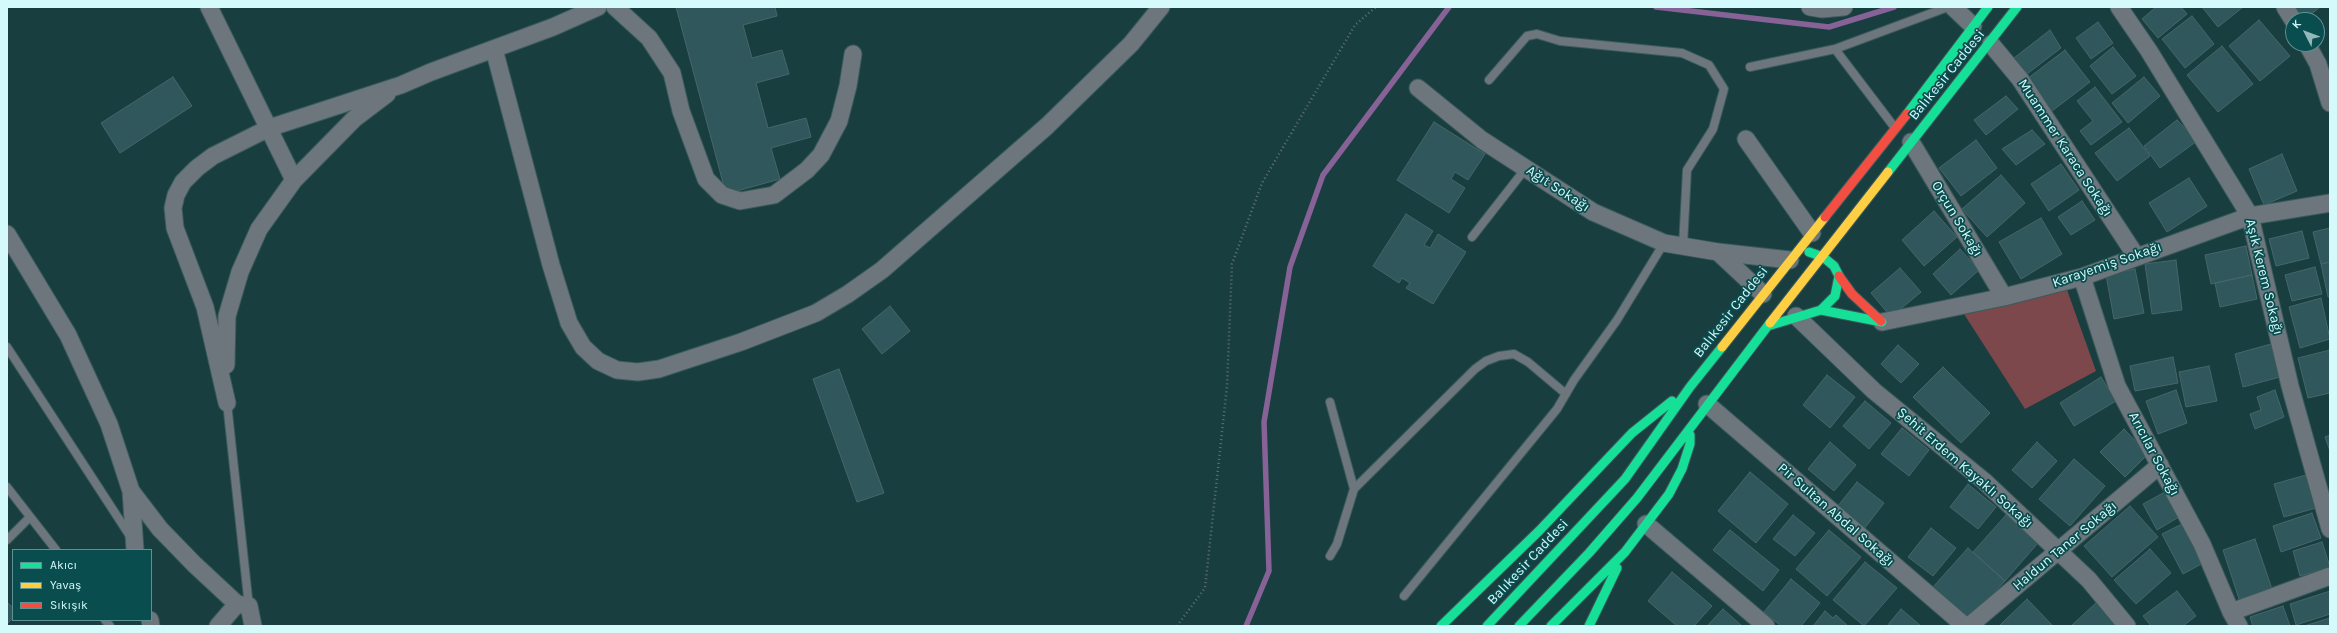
<!DOCTYPE html>
<html>
<head>
<meta charset="utf-8">
<style>
	body { margin:0 }
	#map { position:relative; width:2337px; height:633px; overflow:hidden; background:#193e40; font-family:Karla,sans-serif }
	canvas { display:block }
	.frame { position:absolute; inset:0; border:8px solid #d5fafb; pointer-events:none }
	.legend { position:absolute; left:12px; top:549px; width:140px; height:72px; box-sizing:border-box; background:#0a4d4f; border:1px solid #5b9294; margin:0; padding:5px 7px; list-style:none; font-size:12px; color:#d5fafb }
	.legend li { display:flex; align-items:center; gap:8px; height:20px }
	.legend b { width:20px; border:1px solid #5b9294 }
	.north { position:absolute; left:2285px; top:12px; width:40px; height:40px; box-sizing:border-box; background:#0a4d4f; border:1px solid #5b9294; border-radius:50%; rotate:312deg; font-size:11px; font-weight:700; line-height:16px; text-align:center; color:#d5fafb }
	.north::after { content:''; display:block; margin:auto; width:14px; height:18px; background:#93b8ba; clip-path:polygon(50% 0,100% 100%,50% 72%,0 100%) }
</style>
</head>
<body>
<div id="map">
<canvas width="2337" height="633"></canvas>
<div class="frame"></div>
<ul class="legend">
<li><b style="height:5px;background:#16e098"></b>Akıcı</li>
<li><b style="height:5px;background:#ffcf43"></b>Yavaş</li>
<li><b style="height:5px;background:#f24e42"></b>Sıkışık</li>
</ul>
<div class="north">K</div>
</div>
<script>
const ctx = document.querySelector('canvas').getContext('2d');
ctx.lineJoin = 'round';
function fillPath(path, color) {
  ctx.fillStyle = color;
  ctx.fill(path, 'evenodd');
}
function toPath(rows) {
  const path = new Path2D();
  for (const r of rows) {
    path.moveTo(r[0], r[1]);
    for (let i = 2; i < r.length; i += 2) path.lineTo(r[i], r[i + 1]);
  }
  return path;
}
function trace(path, color, width, dash) {
  ctx.strokeStyle = color;
  ctx.lineWidth = width;
  ctx.lineCap = dash ? 'butt' : 'round';
  ctx.setLineDash(dash || []);
  ctx.stroke(path);
}
function label(font, color, halo, rows, align = 'center') {
  ctx.font = font + ' Karla,sans-serif';
  ctx.lineWidth = 3.5;
  ctx.setLineDash([]);
  ctx.textBaseline = 'middle';
  ctx.strokeStyle = halo;
  ctx.fillStyle = color;
  for (const [text, x, y, turn = 0] of rows) {
    ctx.save();
    ctx.translate(x, y);
    ctx.rotate((+turn || 0) * Math.PI / 180);
    ctx.textAlign = isNaN(turn) ? turn : align;
    if (halo) ctx.strokeText(text, 0, 0);
    ctx.fillText(text, 0, 0);
    ctx.restore();
  }
}
fillPath(toPath([
	[2066,287,2096,371,2025,409,1964,314]
]), '#7c484c');
trace(toPath([
	[1656,7,1829,27,1894,7],
	[1246,626,1269,571,1264,422,1290,267,1323,175,1449,7]
]), '#866297', 5.5);
const building = toPath([
	[676,7,775,7,777,16,743,25,752,58,782,50,789,74,756,83,768,128,806,118,811,137,771,148,780,179,726,194,676,7],
	[2156,7,2181,7,2187,14,2158,38,2142,19,2156,7],
	[2202,7,2243,7,2218,27,2202,7],
	[2292,7,2320,7,2304,20,2292,7],
	[2192,16,2214,44,2185,68,2162,39,2192,16],
	[2259,20,2290,56,2260,81,2229,46,2259,20],
	[2098,22,2113,43,2091,59,2076,38,2098,22],
	[2050,30,2061,48,2027,74,2014,58,2050,30],
	[2222,46,2253,84,2218,112,2187,75,2222,46],
	[2113,47,2136,76,2112,94,2090,66,2113,47],
	[2065,50,2090,82,2052,111,2027,79,2065,50],
	[173,77,192,106,120,153,101,123,173,77],
	[2144,77,2160,96,2128,123,2112,103,2144,77],
	[2095,87,2122,122,2091,145,2080,131,2093,121,2077,101,2095,87],
	[2006,96,2018,109,1986,135,1974,120,2006,96],
	[2177,120,2197,141,2160,168,2144,146,2177,120],
	[1434,122,1485,154,1468,180,1455,172,1451,179,1465,188,1449,213,1397,180,1434,122],
	[2129,128,2150,156,2117,181,2095,153,2129,128],
	[2032,130,2045,144,2016,165,2002,149,2032,130],
	[1976,140,1997,168,1961,196,1939,168,1976,140],
	[2282,154,2297,191,2264,205,2249,169,2282,154],
	[2061,164,2079,190,2049,211,2031,184,2061,164],
	[2001,175,2025,203,1987,237,1962,209,2001,175],
	[2189,178,2207,206,2167,232,2149,203,2189,178],
	[2082,201,2095,220,2071,235,2058,217,2082,201],
	[1934,211,1957,237,1924,266,1902,240,1934,211],
	[1406,214,1433,231,1424,245,1430,248,1438,234,1466,252,1433,304,1406,288,1410,283,1402,278,1399,283,1373,266,1406,214],
	[2041,218,2062,254,2021,279,1999,242,2041,218],
	[2330,228,2330,262,2321,264,2313,232,2330,228],
	[2302,231,2309,258,2276,266,2269,239,2302,231],
	[2246,246,2252,275,2211,284,2205,255,2246,246],
	[1960,249,1979,270,1951,295,1933,274,1960,249],
	[2176,260,2182,310,2152,314,2145,264,2176,260],
	[2330,262,2330,297,2328,297,2321,264,2330,262],
	[2315,267,2322,294,2292,301,2285,275,2315,267],
	[1900,268,1921,292,1891,317,1871,293,1900,268],
	[2135,269,2144,313,2114,319,2106,275,2135,269],
	[2252,275,2257,299,2220,307,2215,283,2252,275],
	[2321,298,2330,339,2300,348,2289,307,2321,298],
	[890,306,910,331,882,354,862,329,890,306],
	[2271,344,2280,377,2243,387,2235,354,2271,344],
	[1898,345,1919,364,1901,383,1881,364,1898,345],
	[2330,350,2330,393,2308,398,2298,358,2330,350],
	[2173,357,2178,383,2135,391,2130,366,2173,357],
	[2209,366,2217,401,2186,407,2179,372,2209,366],
	[1943,367,1990,413,1961,443,1913,397,1943,367],
	[839,369,884,493,857,502,813,379,839,369],
	[1827,375,1855,397,1830,428,1803,405,1827,375],
	[2101,377,2116,401,2074,426,2060,403,2101,377],
	[2176,390,2187,423,2158,434,2146,401,2176,390],
	[2275,390,2284,417,2255,429,2250,414,2261,410,2257,397,2275,390],
	[1865,401,1891,423,1869,449,1843,426,1865,401],
	[1902,428,1929,450,1909,476,1881,454,1902,428],
	[2124,429,2148,454,2125,477,2100,452,2124,429],
	[2330,435,2330,451,2325,437,2330,435],
	[1830,442,1856,465,1834,491,1808,469,1830,442],
	[2037,442,2057,461,2032,488,2012,470,2037,442],
	[2074,459,2105,486,2070,526,2039,499,2074,459],
	[1750,472,1788,504,1756,543,1718,511,1750,472],
	[2306,475,2316,508,2284,517,2274,484,2306,475],
	[1857,482,1884,503,1864,529,1837,507,1857,482],
	[1968,484,1996,507,1978,529,1950,507,1968,484],
	[2165,492,2179,517,2157,530,2143,504,2165,492],
	[2130,506,2158,537,2112,577,2084,546,2130,506],
	[2312,513,2321,538,2281,552,2273,526,2312,513],
	[1793,515,1815,533,1795,556,1773,539,1793,515],
	[2006,515,2038,543,2005,581,1973,552,2006,515],
	[2182,524,2203,563,2183,574,2162,534,2182,524],
	[1931,528,1956,548,1933,576,1908,557,1931,528],
	[1730,530,1779,570,1763,591,1713,550,1730,530],
	[1829,530,1861,557,1827,596,1796,569,1829,530],
	[2255,539,2272,589,2239,599,2223,550,2255,539],
	[2322,542,2330,567,2300,576,2293,551,2322,542],
	[1968,548,2005,581,1969,620,1933,587,1968,548],
	[2150,549,2171,573,2136,604,2114,580,2150,549],
	[1865,562,1897,588,1864,626,1833,600,1865,562],
	[1672,572,1712,606,1694,626,1677,626,1648,601,1672,572],
	[1791,579,1820,603,1801,626,1781,626,1764,612,1791,579],
	[2177,591,2196,616,2183,626,2151,626,2143,616,2177,591],
	[2330,591,2330,614,2296,625,2290,604,2330,591],
	[2027,599,2053,626,1999,626,2027,599],
	[7,602,13,608,13,618,7,624,7,602],
	[2097,602,2120,626,2071,626,2097,602],
	[2283,606,2290,626,2253,626,2250,617,2283,606],
	[1723,609,1742,626,1707,626,1723,609],
	[1901,609,1921,626,1887,626,1901,609],
	[1825,611,1833,618,1836,615,1848,626,1813,626,1825,611],
	[2330,618,2330,626,2304,626,2330,618]
]);
fillPath(building, '#2f575c');
trace(building, '#47666a', 1);
const lane = toPath([
	[1835,49,1895,128],
	[1750,67,1835,49,1948,7],
	[1489,80,1527,36,1537,34,1560,41,1682,53,1709,65,1724,89,1713,129,1687,170,1683,246],
	[1472,237,1526,168],
	[7,347,130,536],
	[1330,402,1354,489,1337,544,1330,556],
	[227,403,249,607],
	[7,487,56,550],
	[1354,489,1475,369,1486,361,1499,356,1514,354,1528,362,1566,394],
	[7,540,30,517],
	[1404,596,1557,409,1574,380,1617,320,1664,243],
	[105,620,110,626]
]);
const street = toPath([
	[209,7,294,180],
	[615,7,649,38,672,73,681,111,706,179,722,195,740,201,774,195,807,170,821,155,839,121,848,86,853,54],
	[1810,7,1822,9,1844,7],
	[1953,7,1973,26],
	[2119,7,2149,51,2250,216,2290,386,2330,529],
	[2285,7,2293,20],
	[1991,44,2020,79,2136,256],
	[2307,44,2318,64,2330,103],
	[494,49,551,265,569,323,583,347,598,361,617,370,638,372,659,369,741,342,816,313,848,294,882,270,1047,126,1131,44,1161,7],
	[1418,88,1482,140,1593,212,1664,243,1718,252],
	[1746,139,1812,233],
	[1911,142,2004,297],
	[7,234,68,335,109,424,131,491,135,550],
	[2082,277,2117,386,2202,544,2231,612,2239,626],
	[1763,294,1718,252,1790,260],
	[1796,316,1874,391,1984,481,2089,580,2127,626],
	[1882,322,2004,297,2082,277,2250,216,2330,203],
	[226,365,227,316,240,272,259,229,294,180,354,119,387,94],
	[227,403,205,307,175,228,173,208,176,195,183,182,197,168,213,156,269,128,401,85,431,72,553,27,598,7],
	[1707,404,1965,626],
	[131,491,160,529,194,564,237,604,249,606,253,626],
	[1646,524,1766,626],
	[2231,612,2330,576],
	[150,620,151,626],
	[218,626,237,604],
	[1969,626,2160,465]
]);
const fast = toPath([
	[1907,114,1988,7],
	[1888,172,2017,7],
	[1809,252,1823,257,1834,266,1839,276,1835,296,1821,310],
	[1771,325,1821,310,1882,322],
	[1441,626,1539,531,1632,433,1672,401],
	[1487,626,1625,479,1690,387,1722,347],
	[1519,626,1589,553,1637,498,1770,323],
	[1551,626,1625,552,1669,494,1682,469,1690,444,1690,435],
	[1589,626,1617,568]
]);
const slow = toPath([
	[1770,323,1888,172],
	[1722,347,1825,217]
]);
const jam = toPath([
	[1825,217,1907,114],
	[1839,276,1852,294,1881,321]
]);
trace(lane, '#3a5a5b', 10);
trace(street, '#3a5a5b', 19);
trace(fast, '#3a5a5b', 11);
trace(slow, '#3a5a5b', 11);
trace(jam, '#3a5a5b', 11);
trace(toPath([
	[1177,626,1205,588,1227,386,1232,264,1262,183,1355,25,1376,7]
]), '#607175', 2.5, [1, 3]);
trace(lane, '#6c767c', 8);
trace(street, '#6c767c', 17);
trace(fast, '#16e098', 9);
trace(slow, '#ffcf43', 9);
trace(jam, '#f24e42', 9);
label('14px', '#d5fafb', '#0a4d4f', [
	["Balıkesir Caddesi",1947,75,-51],
	["Muammer Karaca Sokağı",2065,148,57],
	["Ağıt Sokağı",1558,189,33],
	["Orçun Sokağı",1957,219,59],
	["Karayemiş Sokağı",2107,265,-19],
	["Aşık Kerem Sokağı",2264,277,76],
	["Balıkesir Caddesi",1731,312,-52],
	["Arıcılar Sokağı",2154,454,62],
	["Şehit Erdem Kayaklı Sokağı",1965,468,41],
	["Pir Sultan Abdal Sokağı",1836,515,41],
	["Haldun Taner Sokağı",2065,546,-40],
	["Balıkesir Caddesi",1528,562,-47]
]);
</script>
</body>
</html>
